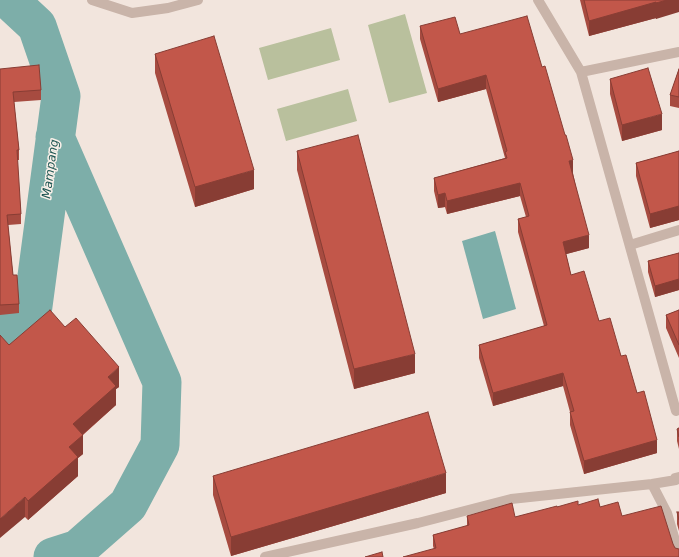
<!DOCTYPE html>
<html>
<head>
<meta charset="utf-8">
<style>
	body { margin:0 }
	canvas { display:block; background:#f2e5dd }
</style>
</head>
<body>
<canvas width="679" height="557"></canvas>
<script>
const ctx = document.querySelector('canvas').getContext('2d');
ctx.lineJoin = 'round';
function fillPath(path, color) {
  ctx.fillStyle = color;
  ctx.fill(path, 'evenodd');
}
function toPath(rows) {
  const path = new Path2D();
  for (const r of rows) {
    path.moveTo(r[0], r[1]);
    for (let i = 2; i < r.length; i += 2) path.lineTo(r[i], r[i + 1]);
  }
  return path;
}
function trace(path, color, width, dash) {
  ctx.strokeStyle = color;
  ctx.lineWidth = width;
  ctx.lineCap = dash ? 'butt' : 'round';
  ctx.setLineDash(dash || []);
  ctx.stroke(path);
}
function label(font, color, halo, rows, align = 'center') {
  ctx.font = font + ' "DejaVu Sans",sans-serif';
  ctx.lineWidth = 3;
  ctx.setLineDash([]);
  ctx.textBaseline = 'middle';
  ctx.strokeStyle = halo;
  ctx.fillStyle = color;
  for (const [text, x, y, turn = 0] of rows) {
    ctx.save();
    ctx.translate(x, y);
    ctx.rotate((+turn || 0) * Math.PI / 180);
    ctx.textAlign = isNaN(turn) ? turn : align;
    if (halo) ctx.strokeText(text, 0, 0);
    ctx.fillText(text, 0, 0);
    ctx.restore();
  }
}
fillPath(toPath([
	[405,14,427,93,389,103,368,25],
	[331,28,340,60,268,80,259,48],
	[348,89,357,121,286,141,277,109]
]), '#b9c09d');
fillPath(toPath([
	[495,231,516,309,483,319,462,241]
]), '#7daea9');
trace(toPath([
	[0,334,31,321,61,96,37,26,9,0],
	[53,557,78,549,128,505,160,445,162,382,55,137]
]), '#7daea9', 39);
trace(toPath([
	[92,0,132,13,168,8,198,0],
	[538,0,581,72,676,411],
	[581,72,679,52],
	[630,245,679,230],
	[652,484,667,513,679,554],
	[265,557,418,523,511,499,652,484,676,480,675,478,679,477]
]), '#c9b4a9', 10);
fillPath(toPath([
	[580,0,679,0,656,19,656,18,589,36],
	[420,26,460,34,542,67,573,173,589,248,566,254,571,275,621,356,637,393,657,453,584,474,570,425,570,412,563,386,493,406,479,358,479,345,544,326,518,232,518,219,526,217,520,196,447,214,445,207,438,208,434,191,434,178,505,158,486,89,438,102,420,39],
	[155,54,254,189,195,207,155,73],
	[0,69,41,90,41,100,14,102,19,150,19,160,17,160,21,214,21,224,8,225,13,275,19,304,19,313,0,315],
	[679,69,679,108,670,106,670,95],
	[610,79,662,130,622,141,610,94],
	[297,151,415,373,354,389,297,170],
	[679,151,679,220,650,228,636,176,636,163],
	[679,253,679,290,655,297,648,272,648,261],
	[679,310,679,358,666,328,666,315],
	[65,327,119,387,116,389,116,405,83,435,83,454,78,458,78,476,28,520,25,517,9,345],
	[679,428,679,449,677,441,677,429],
	[213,476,446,493,231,556,213,495],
	[578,505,600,507,622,516,673,544,434,549,433,546,433,535,467,526,467,516,515,517,557,507],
	[677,512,679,512,679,531,677,524]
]), '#a74b40');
fillPath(toPath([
	[667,0,679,0,679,12,656,19,656,3],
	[656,2,656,18,589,36,589,21],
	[486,75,486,89,438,102,438,89],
	[662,114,662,130,622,141,622,125],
	[573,160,573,173,569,174,569,161],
	[254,170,254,189,195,207,195,187],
	[520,183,520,196,447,214,447,201],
	[445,193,445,207,438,208,438,195],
	[679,206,679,220,650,228,650,214],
	[589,235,589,248,563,255,563,242],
	[679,279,679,290,655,297,655,286],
	[415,354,415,373,354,389,354,369],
	[119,367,119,387,116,389,116,405,73,443,73,424,108,377],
	[563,373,563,386,493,406,493,393],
	[83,435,83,454,78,458,78,476,28,520,28,501,69,447],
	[657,440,657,453,584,474,584,461],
	[446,473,446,493,231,556,231,537],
	[25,497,25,517,0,538,0,519]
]), '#883d34');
const building = toPath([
	[584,0,667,0,656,3,656,2,589,21,584,0],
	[527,16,542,67,545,66,565,135,566,135,573,160,569,161,589,235,563,242,571,275,584,271,599,321,610,318,621,356,626,355,637,393,644,391,657,440,584,461,570,412,574,411,563,373,493,393,479,345,547,325,518,219,529,216,520,183,447,201,445,193,438,195,434,178,507,158,505,152,507,151,486,75,438,89,420,26,455,17,460,34,527,16],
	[214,36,254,170,195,187,155,54,214,36],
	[39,65,41,90,13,92,19,150,17,150,21,214,7,215,13,275,17,275,19,304,0,305,0,69,39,65],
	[648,68,662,114,622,125,610,79,648,68],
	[679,69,679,97,670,95,679,69],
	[358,135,415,354,354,369,297,151,358,135],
	[679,151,679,206,650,214,636,163,679,151],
	[679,253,679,279,655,286,648,261,679,253],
	[50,310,65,327,76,318,119,367,108,377,116,386,73,424,83,435,69,447,78,457,28,501,25,497,0,519,0,335,9,345,50,310],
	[679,310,679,345,666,315,679,310],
	[428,412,446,473,231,537,213,476,428,412],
	[679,428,679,437,677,429,679,428],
	[598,499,600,507,618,502,622,516,661,506,673,544,675,548,679,549,679,557,403,557,436,548,433,535,469,525,467,516,512,503,515,517,557,506,557,507,578,501,578,505,598,499],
	[677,512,679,512,679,520,677,512],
	[382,552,383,557,365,557,382,552]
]);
fillPath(building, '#c2574a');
trace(building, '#883d34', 1);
label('italic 12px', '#1f5753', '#f9f0e9', [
	["Mampang",51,169,-82]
]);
</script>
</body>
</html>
